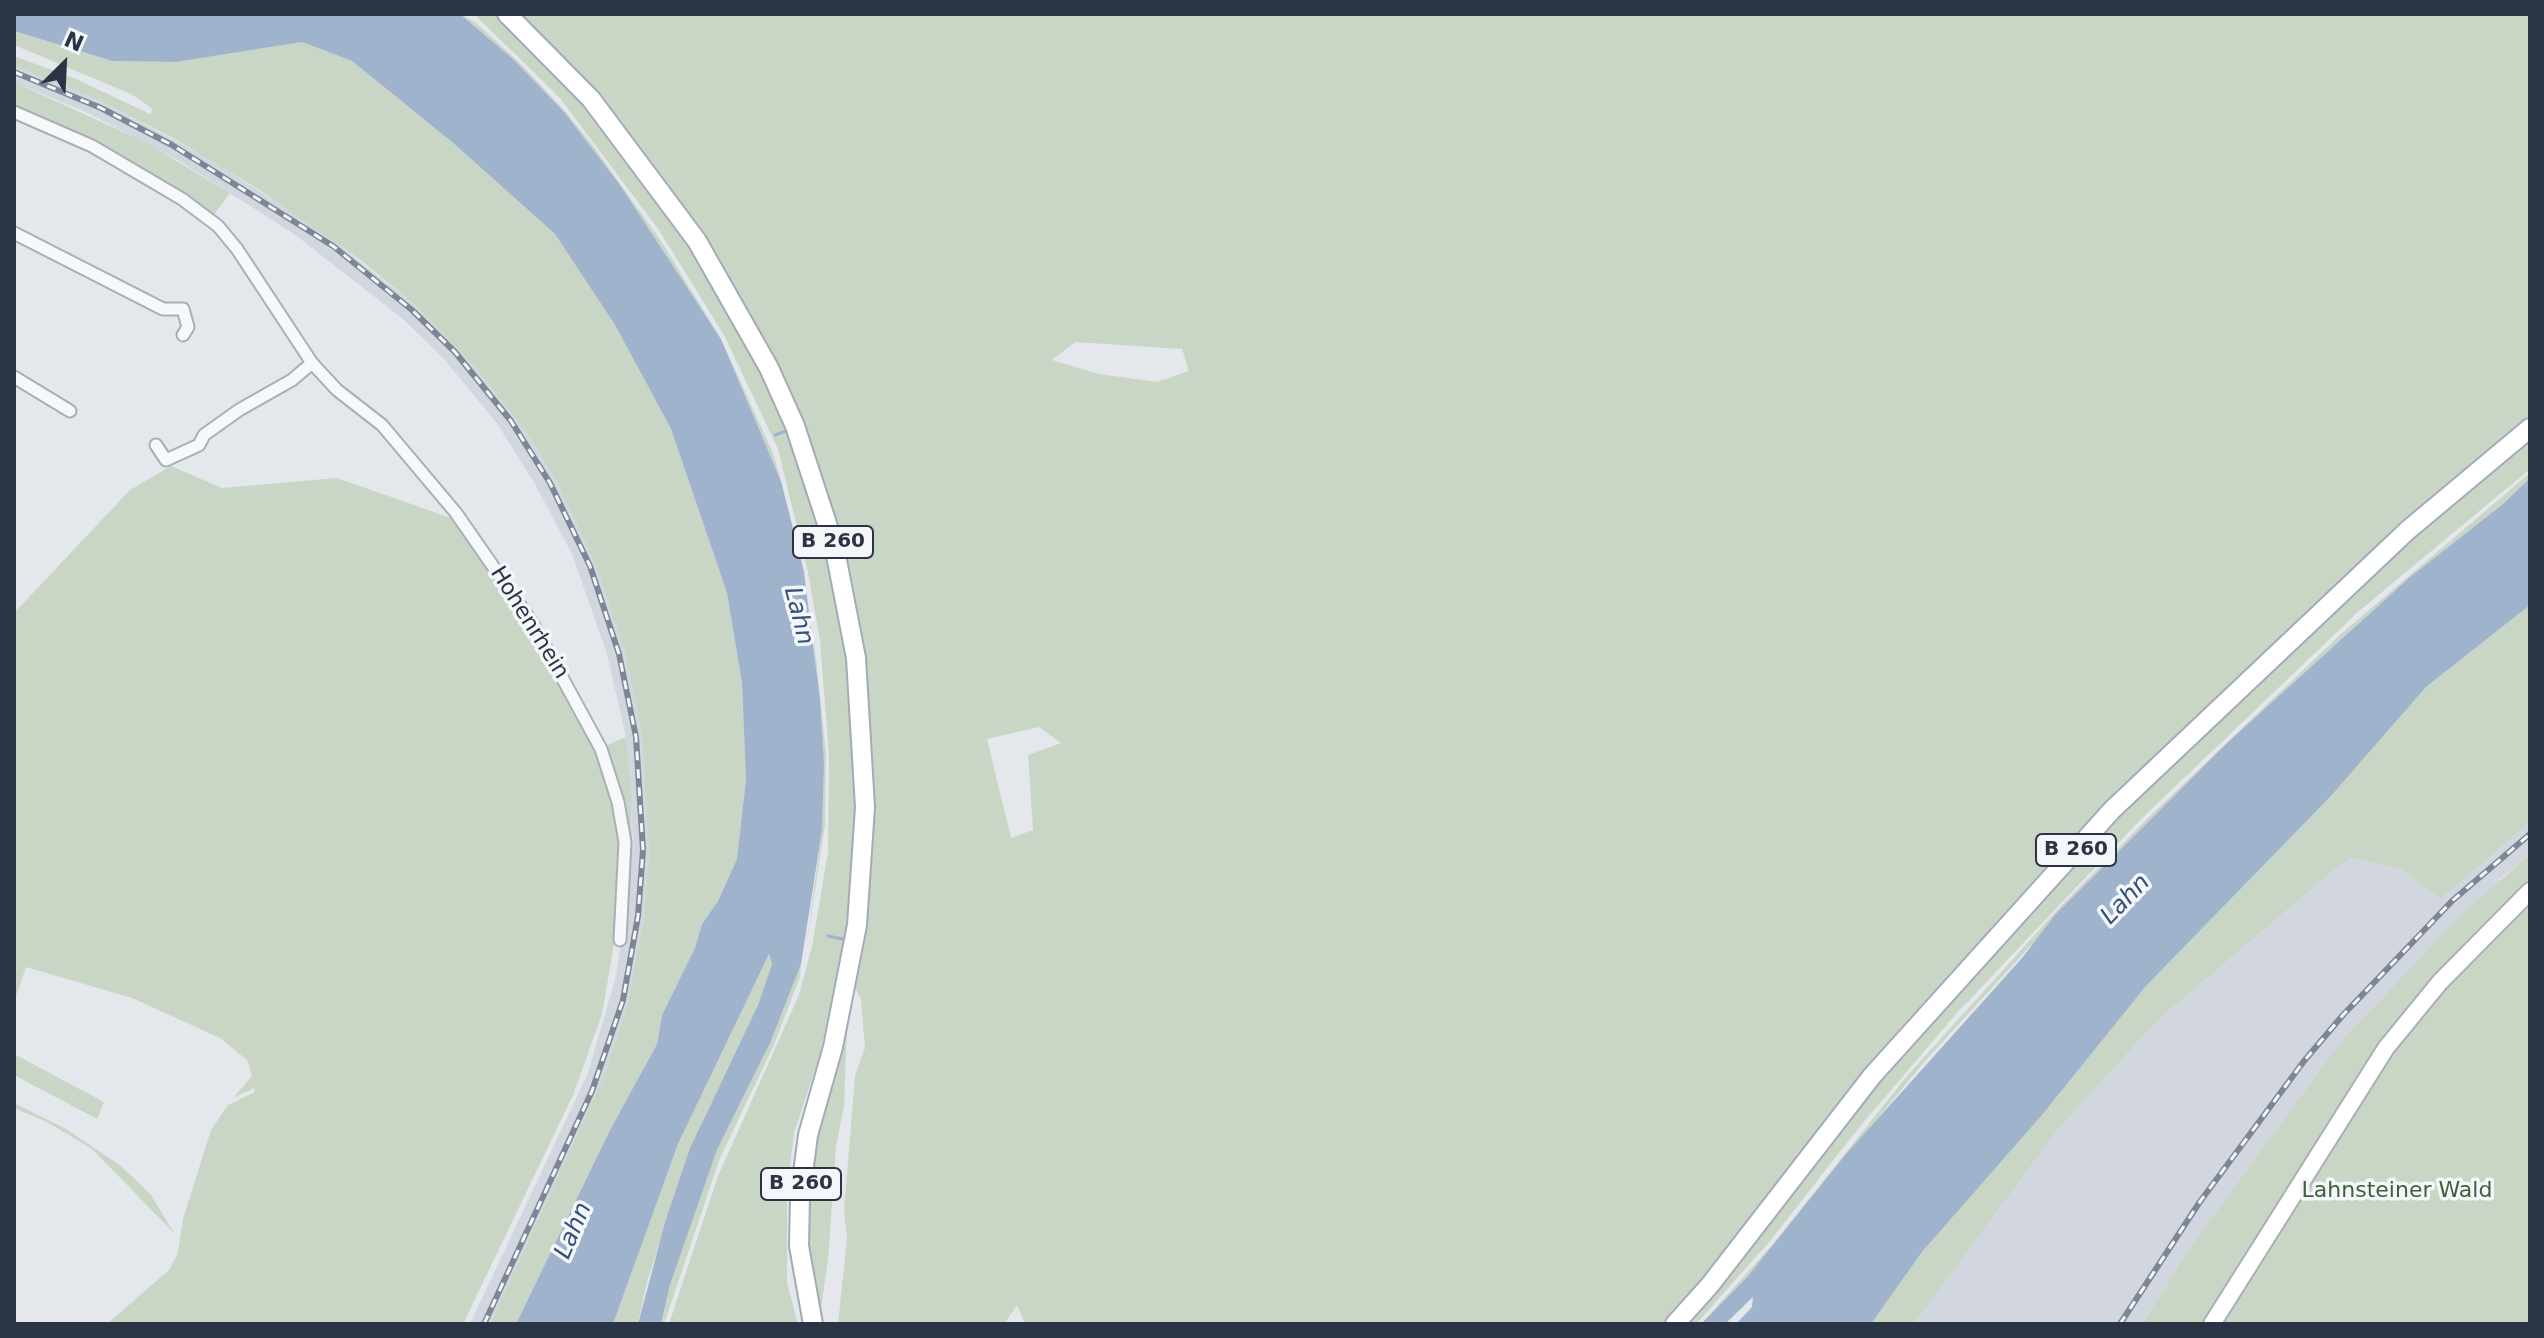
<!DOCTYPE html>
<html>
<head>
<meta charset="utf-8">
<style>
	body { margin:0 }
	#map { position:relative; width:2544px; height:1338px; overflow:hidden; background:#e4e7ec; font-family:"DejaVu Sans",sans-serif }
	canvas { display:block }
	.frame { position:absolute; inset:0; border:16px solid #2b3445; pointer-events:none }
	.north { position:absolute; left:24px; top:24px; width:80px; height:80px; -webkit-text-stroke:6px #f4f6f9; paint-order:stroke; rotate:24deg; font-size:22px; font-weight:700; line-height:32px; text-align:center; color:#2b3445 }
	.north::after { content:''; display:block; margin:auto; width:28px; height:36px; background:#2b3445; clip-path:polygon(50% 0,100% 100%,50% 72%,0 100%) }
</style>
</head>
<body>
<div id="map">
<canvas width="2544" height="1338"></canvas>
<div class="frame"></div>
<div class="north">N</div>
</div>
<script>
const ctx = document.querySelector('canvas').getContext('2d');
ctx.lineJoin = 'round';
function fillPath(path, color) {
  ctx.fillStyle = color;
  ctx.fill(path, 'evenodd');
}
function toPath(rows) {
  const path = new Path2D();
  for (const r of rows) {
    path.moveTo(r[0], r[1]);
    for (let i = 2; i < r.length; i += 2) path.lineTo(r[i], r[i + 1]);
  }
  return path;
}
function trace(path, color, width, dash) {
  ctx.strokeStyle = color;
  ctx.lineWidth = width;
  ctx.lineCap = dash ? 'butt' : 'round';
  ctx.setLineDash(dash || []);
  ctx.stroke(path);
}
function label(font, color, halo, rows, align = 'center') {
  ctx.font = font + ' "DejaVu Sans",sans-serif';
  ctx.lineWidth = 7;
  ctx.setLineDash([]);
  ctx.textBaseline = 'middle';
  ctx.strokeStyle = halo;
  ctx.fillStyle = color;
  for (const [text, x, y, turn = 0] of rows) {
    ctx.save();
    ctx.translate(x, y);
    ctx.rotate((+turn || 0) * Math.PI / 180);
    ctx.textAlign = isNaN(turn) ? turn : align;
    if (halo) ctx.strokeText(text, 0, 0);
    ctx.fillText(text, 0, 0);
    ctx.restore();
  }
}
fillPath(toPath([
	[14,66,101,101,204,156,320,230,415,305,476,368,528,435,556,480,595,563,625,653,642,737,649,850,644,919,628,1003,606,1071,490,1324,470,1324,588,1073,616,976,629,888,633,838,626,737,607,654,572,554,535,484,496,422,444,359,403,319,294,234,181,162,90,114,14,82],
	[2530,822,2530,854,2500,879,2188,1251,2142,1324,1914,1324,2059,1128,2158,1020,2340,865,2351,858,2400,869,2441,899]
]), '#d2d6de');
fillPath(toPath([
	[460,14,476,23,520,63,565,111,594,147,661,241,721,339,773,453,781,481,721,339,620,185,513,59],
	[474,14,496,14,511,27,586,104,657,194,729,305,789,430,825,540,850,661,859,796,845,937,820,1054,794,1133,787,1193,787,1283,798,1324,669,1324,718,1176,799,995,812,946,828,852,829,756,820,641,808,572,778,449,724,335,659,230,559,97],
	[517,14,2530,14,2530,421,2149,765,1668,1324,1025,1324,1017,1305,1004,1324,838,1324,847,1239,844,1211,855,1075,865,1048,861,999,853,984,873,819,869,706,863,650,792,400,742,300,715,256,631,137,596,95],
	[1075,342,1182,349,1189,371,1157,382,1099,374,1052,360],
	[1039,727,1061,743,1028,755,1033,830,1011,838,987,739],
	[14,31,112,61,176,62,302,42,352,61,452,142,555,234,615,325,671,429,727,593,742,683,746,779,737,859,718,901,702,924,695,948,662,1015,657,1044,610,1130,516,1324,490,1324,606,1071,628,1002,644,919,649,850,642,737,625,653,595,563,556,480,528,435,476,368,415,305,362,261,258,189,173,138,101,101,14,66,14,56,76,79,150,114,153,109,131,94,14,45],
	[14,82,143,141,230,193,213,216,192,199,101,144,14,106],
	[2530,433,2530,469,2358,612,2141,819,1956,1014,1857,1130,1770,1241,1698,1322,1682,1324,1873,1084,2127,803,2412,533],
	[171,466,222,488,337,478,451,518,530,627,595,745,606,772,621,839,620,910,602,1014,573,1095,463,1324,107,1324,170,1269,178,1252,183,1219,211,1130,228,1105,255,1092,254,1088,233,1098,252,1076,247,1060,220,1038,132,998,26,967,14,1002,14,613,130,490],
	[2530,473,2530,478,2503,504,2410,577,2227,743,2098,872,1925,1061,1748,1276,1701,1324,1772,1245,1907,1076,2061,906,2152,814,2342,633],
	[2530,605,2530,822,2441,899,2400,869,2351,858,2340,865,2158,1020,2059,1128,1914,1324,1871,1324,1922,1252,2042,1115,2146,986,2331,796,2426,687],
	[812,620,826,754,825,825,805,955,822,830,824,764],
	[626,737,631,791,632,857,625,813,605,746],
	[2530,854,2530,1324,2142,1324,2188,1251,2341,1042,2460,916],
	[769,954,772,964,758,1005,690,1148,647,1282,638,1324,613,1324,678,1144],
	[801,964,800,977,773,1047,720,1158,664,1324,661,1324,670,1285,717,1150,771,1041],
	[847,1027,844,1106,836,1147,828,1260,820,1314,805,1232,814,1139],
	[14,1054,104,1102,97,1119,14,1075],
	[14,1103,66,1129,121,1166,151,1195,174,1233,92,1149,47,1122,14,1108]
]), '#c9d6c5');
fillPath(toPath([
	[14,14,460,14,513,59,564,112,620,185,721,339,781,481,804,572,820,700,824,764,822,830,801,964,771,1041,717,1150,670,1285,661,1324,638,1324,666,1219,690,1148,758,1005,772,964,769,954,678,1144,613,1324,516,1324,610,1130,657,1044,662,1015,695,948,702,924,718,901,737,859,746,779,742,683,727,593,671,429,615,325,555,234,452,142,352,61,302,42,176,62,112,61,14,31],
	[2530,478,2530,605,2426,687,2331,796,2146,986,2042,1115,1922,1252,1871,1324,1736,1324,1752,1307,1753,1297,1725,1324,1701,1324,1748,1276,1847,1153,2022,958,2055,915,2227,743,2410,577,2503,504]
]), '#9fb4cc');
trace(toPath([
	[775,435,786,431],
	[828,936,843,939]
]), '#9fb4cc', 3);
const street = toPath([
	[14,112,92,146,182,199,218,226,237,249,312,363,337,390,382,425,456,513,533,624,601,749,618,802,625,842,620,940],
	[14,233,163,309,183,309,188,327,183,335],
	[14,377,70,411],
	[156,445,166,460,199,445,204,435,239,410,292,380,312,363]
]);
const secondary = toPath([
	[2212,1324,2386,1048,2440,982,2530,891]
]);
const primary = toPath([
	[507,14,591,99,697,241,769,368,795,426,834,545,856,658,865,807,857,925,833,1047,808,1135,800,1196,799,1246,813,1324],
	[1675,1324,1710,1285,1872,1076,2112,810,2408,530,2530,428]
]);
trace(street, '#a9aeb7', 15);
trace(secondary, '#a9aeb7', 20);
trace(primary, '#a3abb8', 22);
trace(street, '#f7f8fa', 11);
trace(secondary, '#fff', 16);
trace(primary, '#fff', 18);
const rail = toPath([
	[14,72,101,108,172,145,333,246,412,310,455,352,511,421,550,483,590,566,619,654,636,737,643,850,638,916,623,1000,592,1091,484,1324],
	[2120,1324,2199,1203,2304,1061,2343,1015,2452,901,2530,834]
]);
trace(rail, '#7d8696', 6);
trace(rail, '#f4f6f9', 3, [9]);
for (const [x, y, w] of [
	[833,542,80],
	[2076,850,80],
	[801,1184,80]
]) {
  const box = new Path2D();
  box.roundRect(x - w / 2, y - 16, w, 32, 6);
  ctx.fillStyle = '#f4f6f9';
  ctx.fill(box);
  trace(box, '#2b3445', 2);
}
label('bold 20px', '#2b3445', null, [
	["B 260",833,542],
	["B 260",2076,850],
	["B 260",801,1184]
]);
label('22px', '#2b3445', '#f4f6f9', [
	["Hohenrhein",529,623,58]
]);
label('22px', '#3f6138', '#f4f6f9', [
	["Lahnsteiner Wald",2397,1191]
]);
label('italic 24px', '#34527a', '#f4f6f9', [
	["Lahn",798,616,76],
	["Lahn",2126,900,-46],
	["Lahn",574,1231,-67]
]);
</script>
</body>
</html>
